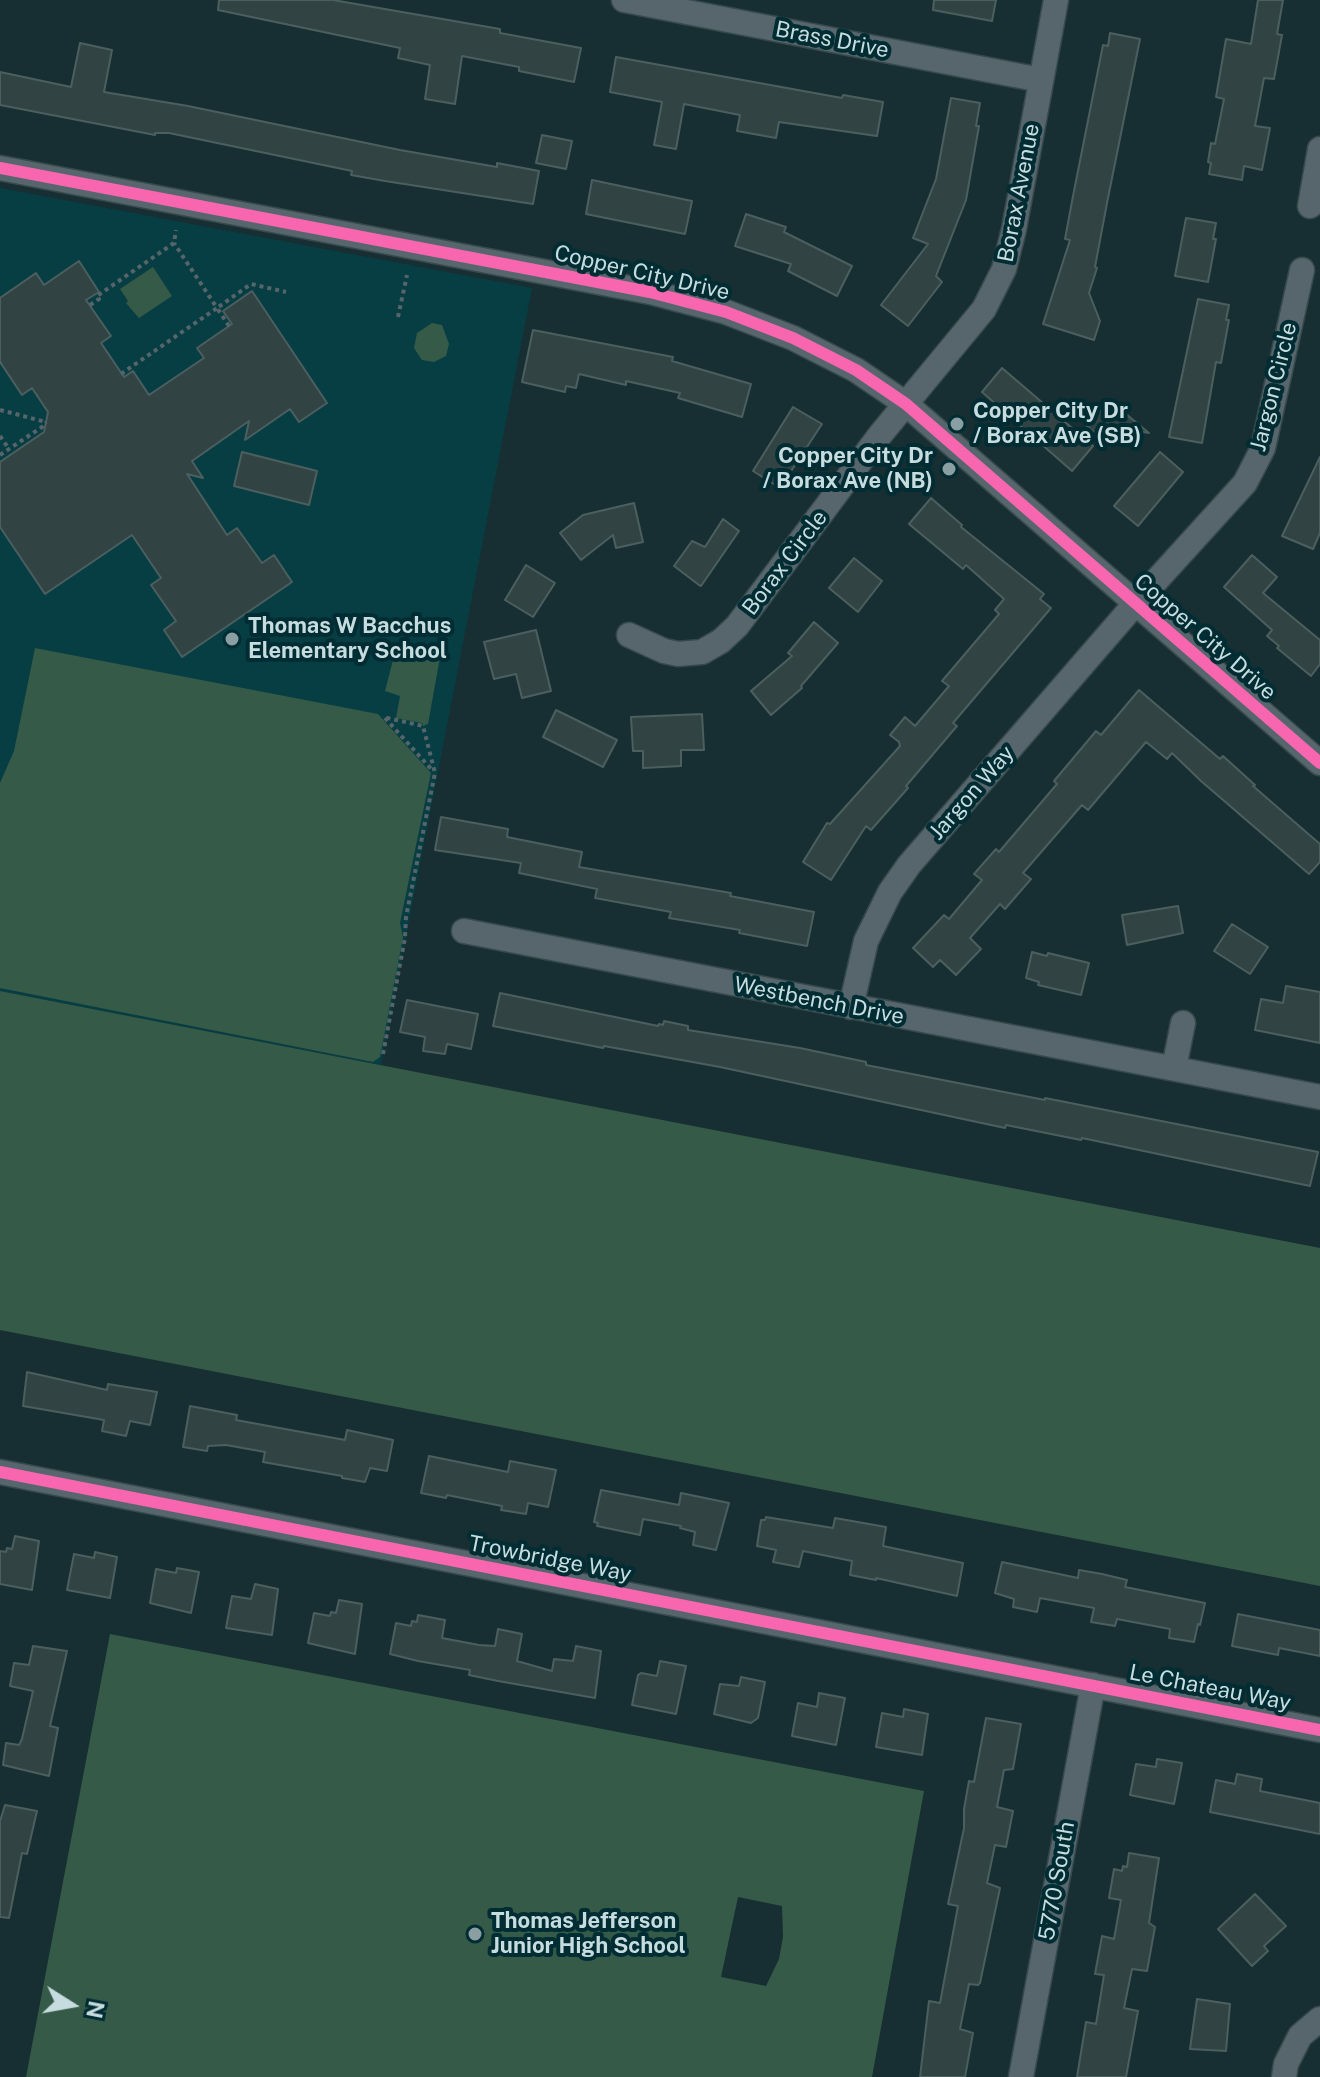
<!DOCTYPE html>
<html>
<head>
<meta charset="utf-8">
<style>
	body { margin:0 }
	#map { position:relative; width:1320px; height:2077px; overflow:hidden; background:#172f32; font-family:"Public Sans",sans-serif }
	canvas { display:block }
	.north { position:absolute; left:32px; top:1965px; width:80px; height:80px; -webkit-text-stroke:6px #002d33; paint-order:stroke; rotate:101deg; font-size:22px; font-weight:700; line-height:32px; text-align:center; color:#c7dcdf }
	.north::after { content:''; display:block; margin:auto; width:28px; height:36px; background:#c7dcdf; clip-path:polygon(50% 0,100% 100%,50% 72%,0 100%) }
</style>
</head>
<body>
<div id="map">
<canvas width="1320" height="2077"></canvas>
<div class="north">N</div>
</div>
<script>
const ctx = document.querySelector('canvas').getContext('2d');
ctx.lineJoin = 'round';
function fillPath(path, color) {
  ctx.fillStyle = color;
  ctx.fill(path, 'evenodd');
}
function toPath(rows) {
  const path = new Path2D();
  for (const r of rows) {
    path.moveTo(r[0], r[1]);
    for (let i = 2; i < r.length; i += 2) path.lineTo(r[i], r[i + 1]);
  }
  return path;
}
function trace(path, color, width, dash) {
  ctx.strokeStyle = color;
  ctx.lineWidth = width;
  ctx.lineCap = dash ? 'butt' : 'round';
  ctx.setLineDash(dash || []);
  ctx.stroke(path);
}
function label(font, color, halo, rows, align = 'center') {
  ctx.font = font + ' "Public Sans",sans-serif';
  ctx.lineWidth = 8;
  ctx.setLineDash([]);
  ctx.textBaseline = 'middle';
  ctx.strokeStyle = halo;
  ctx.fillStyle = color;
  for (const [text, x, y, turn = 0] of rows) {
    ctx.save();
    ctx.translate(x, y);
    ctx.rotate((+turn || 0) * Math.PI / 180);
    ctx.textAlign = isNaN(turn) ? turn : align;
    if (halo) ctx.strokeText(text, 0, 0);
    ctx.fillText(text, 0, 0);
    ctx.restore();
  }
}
fillPath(toPath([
	[0,188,532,288,381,1065,0,991]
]), '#073e44');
fillPath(toPath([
	[153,267,172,296,139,318,126,303,128,301,120,289],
	[432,323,442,325,449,344,446,356,434,362,422,360,414,348,417,333],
	[411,646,441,652,428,724,423,726,422,723,396,718,400,696,385,691,396,648,409,652],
	[35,648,378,714,431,773,400,923,403,937,380,1057,373,1062,0,988,0,783,14,751],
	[0,991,1320,1248,1320,1586,0,1330],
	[110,1634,924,1791,872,2077,26,2077],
	[738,1897,782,1906,783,1937,779,1959,766,1986,721,1977]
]), '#355a47');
const building = toPath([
	[219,0,333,0,500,29,500,33,581,48,574,82,519,71,519,67,462,56,455,104,425,99,430,65,398,58,400,48,218,10,219,0],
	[934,0,996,0,992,21,933,10,934,0],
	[1258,0,1283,0,1277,34,1282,35,1274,79,1264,78,1255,126,1270,128,1262,170,1244,166,1242,180,1209,174,1211,163,1208,162,1211,143,1215,144,1224,99,1216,97,1226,39,1251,44,1258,0],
	[1110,33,1140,39,1107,203,1095,267,1097,268,1089,293,1100,321,1094,340,1043,324,1070,240,1065,239,1073,196,1103,45,1108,46,1110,33],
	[80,43,112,50,104,92,188,106,400,150,497,167,497,163,539,171,533,204,385,181,351,175,352,171,169,133,155,133,155,135,0,105,0,72,71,87,80,43],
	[616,57,842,98,843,95,883,102,877,136,779,122,776,138,737,131,740,115,684,104,676,149,654,145,662,102,610,92,616,57],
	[951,98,980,103,976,126,979,126,966,200,936,276,942,282,908,326,881,305,928,244,913,238,936,179,951,98],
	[542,135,572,141,566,169,536,163,542,135],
	[592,180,692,201,685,234,586,214,592,180],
	[746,214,786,227,784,232,852,266,837,296,788,271,791,264,735,246,746,214],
	[1186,218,1216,223,1213,239,1216,239,1208,282,1175,276,1186,218],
	[79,261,99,292,86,300,111,336,101,343,124,377,133,371,149,395,204,358,197,348,232,324,223,311,252,291,327,403,299,422,290,409,245,440,249,421,192,461,203,478,187,474,227,535,237,528,262,563,274,555,292,582,182,657,164,630,176,621,151,585,161,578,132,535,45,594,0,527,0,462,44,432,48,412,32,388,22,395,0,362,0,298,36,273,44,285,79,261],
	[1198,299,1229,305,1226,320,1229,320,1221,363,1216,362,1202,443,1169,437,1198,299],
	[533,330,673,357,672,361,751,384,742,417,678,398,680,393,626,381,626,385,579,374,576,388,566,386,565,392,522,382,533,330],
	[1002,368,1093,446,1072,471,982,392,1002,368],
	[1109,400,1149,433,1126,429,1111,446,1087,426,1109,400],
	[793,407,822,424,780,488,753,471,793,407],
	[242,452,317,471,309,505,234,486,242,452],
	[1160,452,1183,472,1138,526,1114,506,1160,452],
	[1320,457,1320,533,1313,549,1282,536,1320,457],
	[931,498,962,525,961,527,1044,594,1040,599,1051,608,953,723,957,726,906,786,908,788,871,830,866,826,831,880,803,862,827,823,830,824,900,746,899,742,890,735,905,717,915,726,949,686,942,681,999,614,995,610,1004,599,966,565,963,569,909,524,931,498],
	[634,503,643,542,616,548,613,535,581,560,560,533,583,515,634,503],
	[723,519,739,531,701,586,699,585,674,566,692,541,705,547,723,519],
	[1252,555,1277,577,1263,593,1320,640,1320,664,1311,676,1277,648,1279,646,1267,636,1272,630,1224,587,1252,555],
	[854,558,882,581,858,612,829,588,854,558],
	[526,565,555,583,533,617,505,600,526,565],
	[814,622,838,643,801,686,802,688,771,715,751,691,792,656,788,653,814,622],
	[536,630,551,691,522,698,516,674,494,679,484,642,536,630],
	[1139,690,1220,759,1223,756,1255,785,1253,786,1320,844,1320,862,1309,874,1201,781,1172,753,1167,759,1146,742,1088,810,1082,805,1023,873,1031,879,1005,909,1000,904,970,938,981,949,956,975,940,960,933,967,913,948,944,915,949,919,982,880,974,874,996,849,999,852,1057,784,1054,781,1096,731,1101,735,1139,690],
	[556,710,617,740,603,767,543,737,556,710],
	[702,714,704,750,681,750,681,766,643,768,643,751,633,751,631,717,702,714],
	[441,817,508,829,507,837,582,852,579,867,731,893,730,896,814,912,807,946,739,933,740,930,669,918,671,912,595,898,597,889,519,873,521,863,435,850,441,817],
	[1178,906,1183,933,1127,945,1122,915,1178,906],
	[1232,924,1268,947,1250,974,1214,951,1232,924],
	[1032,952,1047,956,1048,953,1089,963,1081,995,1038,985,1039,982,1026,978,1032,952],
	[1286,986,1320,992,1320,1043,1255,1030,1261,999,1283,1003,1286,986],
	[500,993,658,1026,659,1024,663,1025,664,1021,688,1026,688,1030,800,1048,866,1062,866,1065,1045,1100,1045,1098,1318,1152,1310,1186,1082,1138,1081,1140,1006,1125,1005,1128,720,1067,604,1046,603,1048,493,1026,500,993],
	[407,1000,478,1014,471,1049,447,1044,445,1054,423,1051,425,1037,400,1032,407,1000],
	[27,1372,107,1390,108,1384,157,1392,150,1425,130,1421,126,1436,102,1431,104,1420,23,1406,27,1372],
	[190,1406,237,1415,236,1420,345,1440,347,1430,393,1440,387,1471,370,1468,365,1482,342,1478,342,1476,263,1462,265,1452,226,1445,208,1446,207,1451,183,1447,190,1406],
	[429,1456,508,1472,510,1461,556,1470,548,1507,528,1503,526,1514,501,1510,502,1506,447,1495,446,1498,421,1493,429,1456],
	[601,1490,679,1505,681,1493,729,1503,716,1550,693,1545,695,1532,680,1528,681,1526,643,1519,640,1535,597,1526,598,1523,594,1522,601,1490],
	[766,1517,833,1528,835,1518,886,1527,883,1546,963,1563,957,1596,876,1578,876,1580,850,1575,852,1561,803,1551,799,1567,773,1562,776,1550,757,1546,761,1520,765,1520,766,1517],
	[15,1536,39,1541,32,1590,0,1584,0,1551,6,1552,7,1548,12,1549,15,1536],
	[95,1552,117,1557,110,1598,67,1590,74,1554,94,1558,95,1552],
	[1002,1562,1078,1578,1079,1570,1102,1574,1127,1580,1125,1587,1205,1603,1200,1625,1198,1624,1194,1642,1169,1638,1170,1629,1117,1619,1115,1626,1091,1622,1094,1608,1040,1598,1037,1612,1013,1607,1014,1599,995,1593,1002,1562],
	[177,1568,199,1572,191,1613,150,1603,156,1569,176,1573,177,1568],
	[255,1584,278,1589,272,1635,226,1628,232,1596,251,1599,255,1584],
	[339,1600,362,1604,355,1654,308,1643,314,1613,330,1616,331,1612,336,1613,339,1600],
	[1238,1614,1320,1630,1320,1656,1279,1648,1278,1655,1232,1646,1238,1614],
	[418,1615,445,1620,442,1638,479,1645,495,1646,498,1629,522,1634,517,1661,552,1671,554,1659,573,1661,576,1646,601,1651,595,1698,498,1681,469,1675,470,1670,418,1661,390,1654,396,1623,411,1626,412,1621,417,1622,418,1615],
	[33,1646,67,1651,50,1726,58,1728,49,1776,3,1765,6,1743,19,1745,22,1739,33,1691,10,1686,14,1663,29,1665,33,1646],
	[660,1661,686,1666,676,1714,632,1705,638,1675,641,1673,657,1676,660,1661],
	[741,1677,765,1682,758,1718,751,1723,714,1714,720,1684,739,1686,741,1677],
	[819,1693,845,1698,836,1745,792,1736,798,1703,817,1707,819,1693],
	[904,1709,928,1714,922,1755,876,1747,882,1713,903,1717,904,1709],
	[986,1718,1021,1724,1013,1769,1004,1770,997,1807,1013,1811,1006,1847,995,1845,987,1883,1000,1888,980,1983,978,1985,969,1984,960,2029,973,2033,965,2077,920,2077,929,2001,940,2003,958,1906,948,1904,964,1828,964,1809,969,1781,974,1782,986,1718],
	[1157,1759,1182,1763,1174,1804,1130,1795,1136,1764,1156,1767,1157,1759],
	[1237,1774,1262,1779,1260,1791,1320,1803,1320,1834,1210,1812,1216,1780,1235,1784,1237,1774],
	[5,1805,37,1811,27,1854,22,1853,9,1918,0,1917,0,1821,5,1805],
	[1129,1853,1159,1858,1149,1923,1155,1927,1147,1971,1132,1969,1124,2008,1138,2011,1126,2077,1077,2077,1086,2022,1096,2024,1104,1975,1095,1974,1102,1936,1114,1939,1121,1900,1109,1898,1114,1869,1122,1871,1123,1866,1127,1867,1129,1853],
	[1255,1894,1286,1926,1264,1946,1268,1951,1252,1966,1218,1929,1255,1894],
	[1197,1999,1230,2004,1226,2051,1190,2049,1197,1999]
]);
fillPath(building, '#314343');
trace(building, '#4c5f5f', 2);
const minor = toPath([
	[624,0,1041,80],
	[0,168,650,292,726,312,793,338,856,370,906,404,1320,763],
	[1310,206,1320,149],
	[629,635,664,651,678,654,702,652,721,641,737,626,880,435,984,309,1004,269,1014,229,1056,0],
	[464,931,1320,1097],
	[851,1007,866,941,890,892,909,865,1135,604,1245,483,1263,448,1302,270],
	[1174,1068,1183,1023],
	[0,1472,1320,1730],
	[1021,2077,1093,1685],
	[1284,2077,1286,2064,1300,2036,1320,2019]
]);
trace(minor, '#36494b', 27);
trace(toPath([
	[90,305,99,299,97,296,174,243,176,230],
	[398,317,407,275],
	[229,326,217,308,251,284,286,292],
	[0,363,1,362],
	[121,374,217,308,174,243],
	[0,410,46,422],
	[0,436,9,449],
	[0,455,42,427,46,422],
	[385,718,433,771],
	[383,1054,405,938,406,917,435,773,423,726,383,717]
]), '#56656a', 4, [4, 4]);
trace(minor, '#57666d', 24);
trace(toPath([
	[0,168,650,292,726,312,793,338,856,370,906,404,1320,763],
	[0,1472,1320,1730]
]), '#f766af', 12);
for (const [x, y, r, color] of [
	[957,424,8,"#899fa2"],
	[949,469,8,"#899fa2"],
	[232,639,8,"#899fa2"],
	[475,1934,8,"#899fa2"]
]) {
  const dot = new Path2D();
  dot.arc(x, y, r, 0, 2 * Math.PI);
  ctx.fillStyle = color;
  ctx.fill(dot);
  trace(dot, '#002d33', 3);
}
label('22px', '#c7dcdf', '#002d33', [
	["Brass Drive",832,40,11],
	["Borax Avenue",1019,193,-79],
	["Copper City Drive",642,273,13],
	["Jargon Circle",1274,387,-76],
	["Borax Circle",785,563,-53],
	["Copper City Drive",1205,637,41],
	["Jargon Way",972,793,-49],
	["Westbench Drive",819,1001,11],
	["Trowbridge Way",550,1559,11],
	["Le Chateau Way",1210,1688,11],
	["5770 South",1057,1881,-80]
]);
label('bold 22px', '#c7dcdf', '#002d33', [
	["Copper City Dr",973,411],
	["/ Borax Ave (SB)",973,436],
	["Copper City Dr",933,456,"right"],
	["/ Borax Ave (NB)",933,481,"right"],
	["Thomas W Bacchus",248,626],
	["Elementary School",248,651],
	["Thomas Jefferson",491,1921],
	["Junior High School",491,1946]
], 'left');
</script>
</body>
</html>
